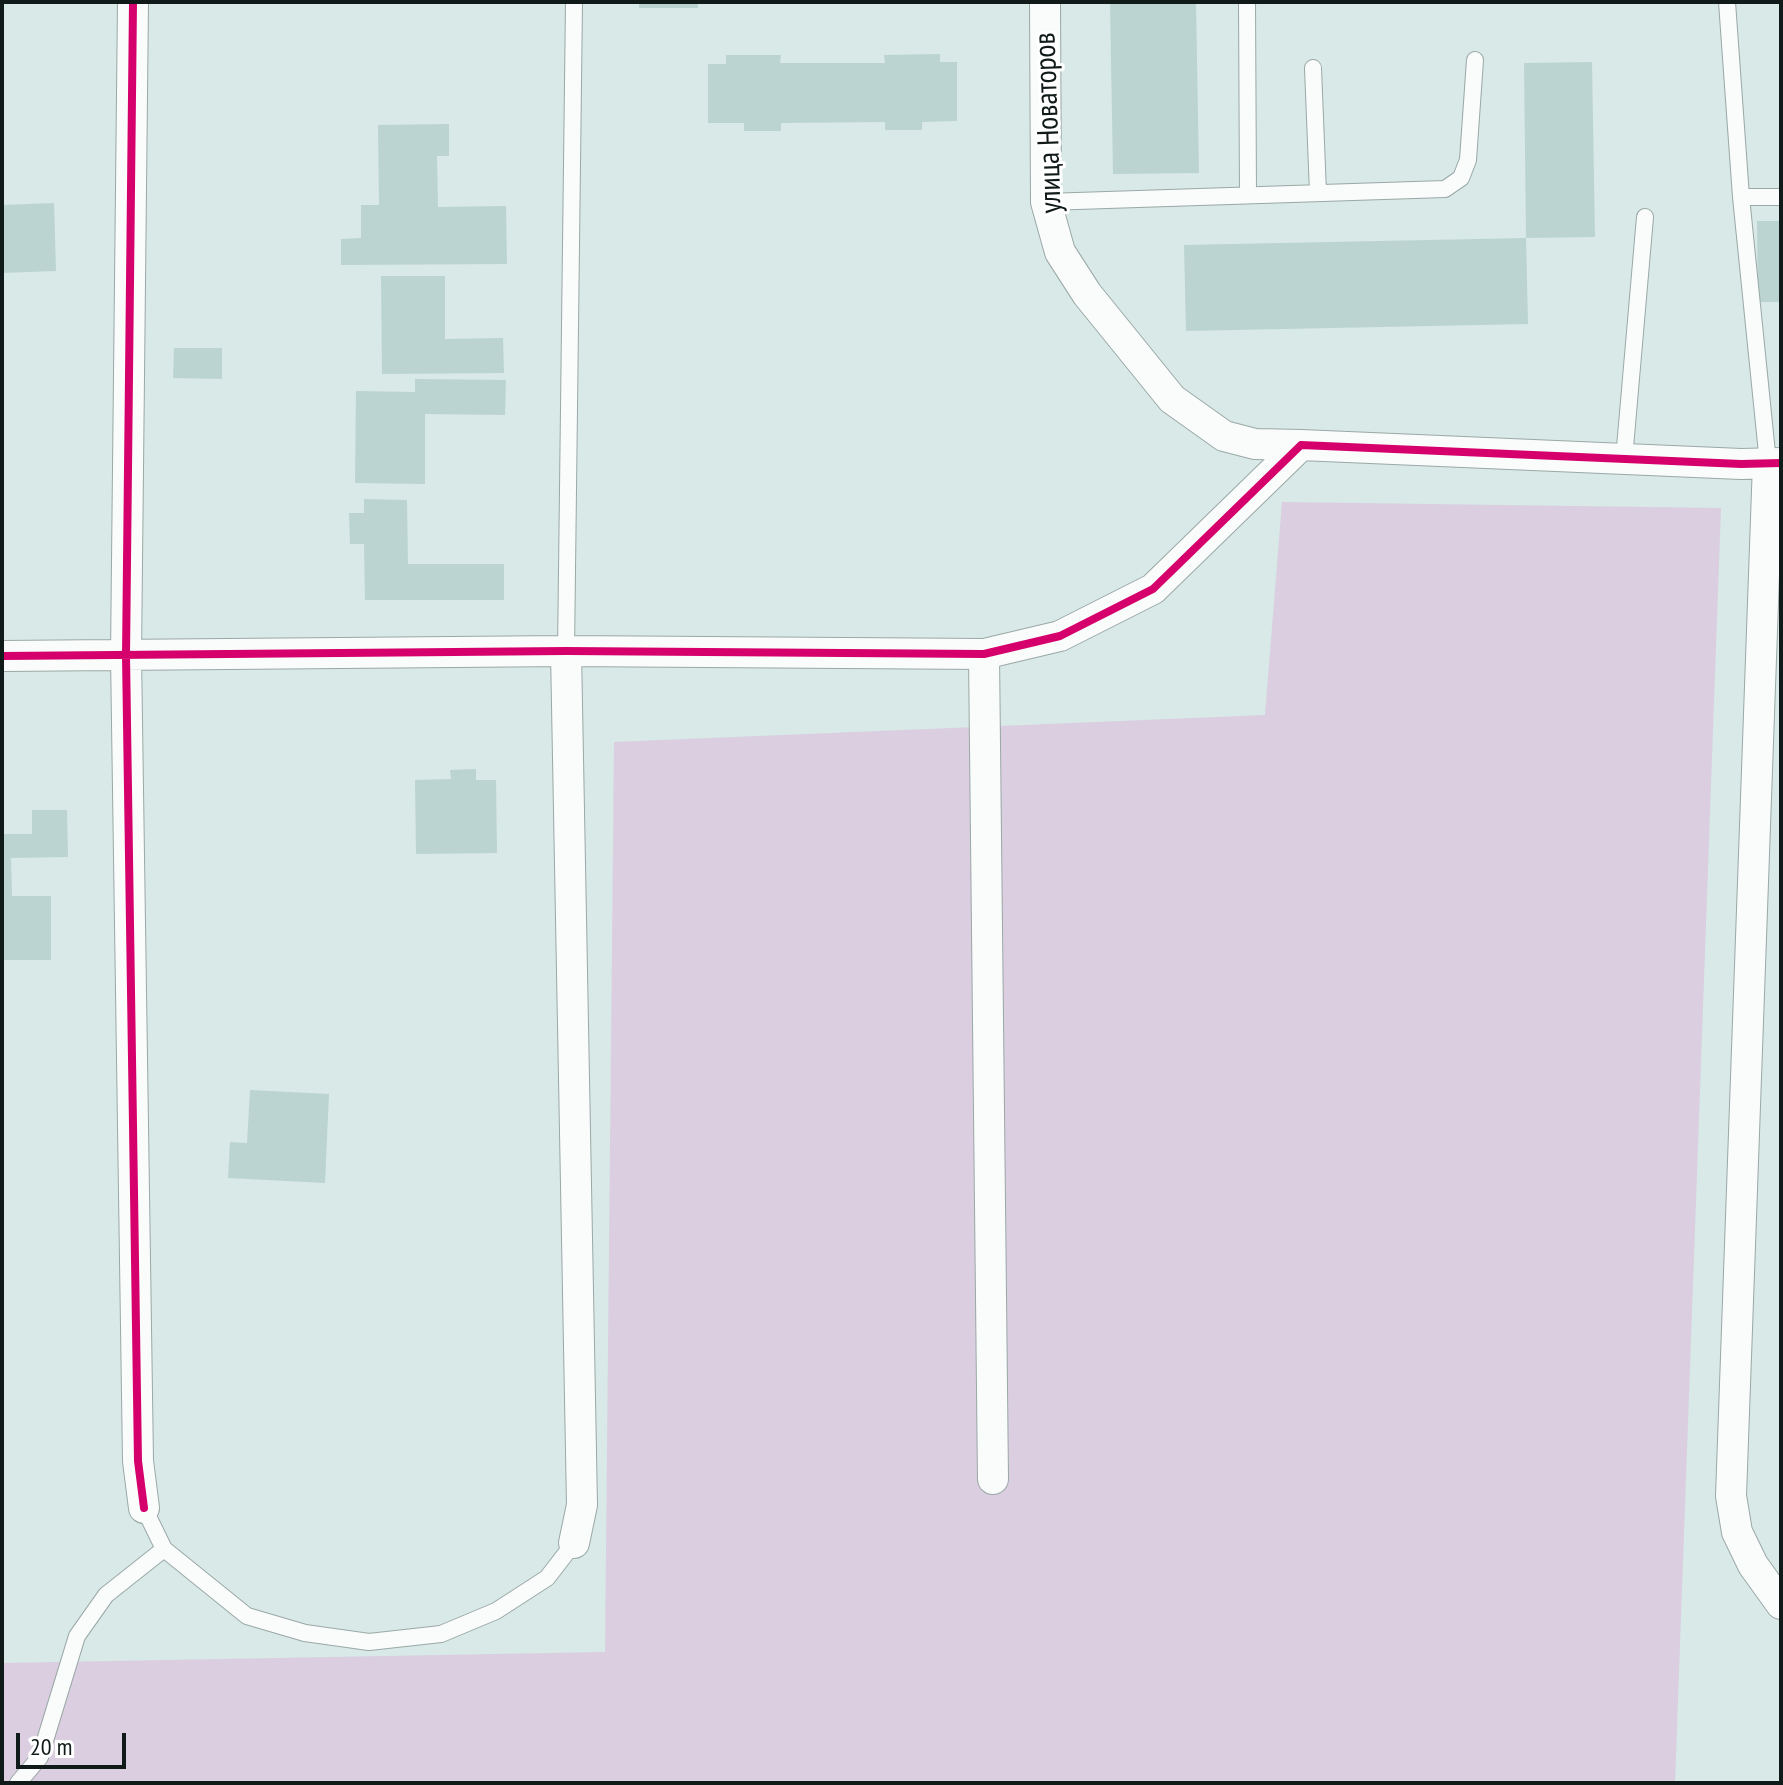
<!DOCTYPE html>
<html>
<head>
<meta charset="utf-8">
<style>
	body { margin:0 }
	#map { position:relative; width:1783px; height:1785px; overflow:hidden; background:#d8e9e7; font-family:"PT Sans Narrow",sans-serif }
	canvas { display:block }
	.frame { position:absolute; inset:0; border:4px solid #0f1a19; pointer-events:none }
	.scale { position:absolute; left:16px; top:1733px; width:110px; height:36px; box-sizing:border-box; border:4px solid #0f1a19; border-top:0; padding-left:10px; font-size:24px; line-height:28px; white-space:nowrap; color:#0f1a19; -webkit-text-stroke:6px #fff; paint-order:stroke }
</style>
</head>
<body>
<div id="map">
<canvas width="1783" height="1785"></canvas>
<div class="frame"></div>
<div class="scale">20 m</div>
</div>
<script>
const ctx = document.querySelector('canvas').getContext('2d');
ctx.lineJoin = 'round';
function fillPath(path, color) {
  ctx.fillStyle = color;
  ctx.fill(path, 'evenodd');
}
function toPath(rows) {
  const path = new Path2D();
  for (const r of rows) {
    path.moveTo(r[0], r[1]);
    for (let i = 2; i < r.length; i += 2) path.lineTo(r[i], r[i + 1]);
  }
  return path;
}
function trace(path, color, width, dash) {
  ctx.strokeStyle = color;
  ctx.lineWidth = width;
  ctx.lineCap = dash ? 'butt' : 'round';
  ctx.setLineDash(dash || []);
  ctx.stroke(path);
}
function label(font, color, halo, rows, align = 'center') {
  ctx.font = font + ' "PT Sans Narrow",sans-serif';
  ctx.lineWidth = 6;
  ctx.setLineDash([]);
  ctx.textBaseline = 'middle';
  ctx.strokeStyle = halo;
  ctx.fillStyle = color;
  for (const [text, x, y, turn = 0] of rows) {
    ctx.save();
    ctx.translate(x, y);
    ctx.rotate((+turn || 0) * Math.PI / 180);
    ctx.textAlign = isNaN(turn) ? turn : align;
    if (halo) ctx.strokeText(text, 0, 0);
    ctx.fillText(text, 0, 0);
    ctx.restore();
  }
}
fillPath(toPath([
	[1282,502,1721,508,1675,1783,2,1783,2,1663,605,1652,614,742,1265,715]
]), '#dacee0');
fillPath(toPath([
	[639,2,698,2,698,8,639,8],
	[1110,2,1196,2,1199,173,1113,174],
	[940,54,940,62,957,62,957,121,922,122,922,130,885,130,885,122,781,123,781,131,744,131,744,123,708,123,708,64,726,64,726,55,781,55,780,63,885,63,884,55],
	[1592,62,1595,237,1526,238,1528,324,1186,331,1184,245,1526,238,1524,63],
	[449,124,449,156,437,156,438,207,506,206,507,264,341,265,341,239,361,238,361,205,379,205,378,125],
	[54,203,56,271,2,273,2,205],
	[1757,221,1781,221,1781,302,1758,302],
	[381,276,445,276,445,339,503,338,504,373,382,374],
	[174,348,222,348,222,379,173,378],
	[415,379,506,380,505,415,425,414,425,484,355,483,356,391,415,392],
	[364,499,407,500,408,564,504,564,504,600,365,600,364,544,350,544,349,513,364,513],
	[476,769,476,780,496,780,497,853,416,854,415,780,451,779,450,770],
	[32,810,67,810,68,857,11,858,12,896,51,896,51,960,2,960,2,834,32,834],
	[250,1090,329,1094,325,1183,228,1178,230,1142,247,1143]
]), '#bcd4d1');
const service = toPath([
	[1247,2,1248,195],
	[1727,2,1741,197,1768,463],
	[1313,68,1318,193],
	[1741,197,1781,197],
	[1046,202,1445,189,1461,178,1468,160,1475,60],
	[1624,459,1645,217],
	[566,651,574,2],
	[144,1508,164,1549],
	[18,1783,40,1757,77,1636,106,1595,164,1549,247,1616,305,1633,369,1642,441,1634,496,1611,547,1578,574,1543]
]);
const minor = toPath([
	[133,2,126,655,138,1461,144,1508],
	[1045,2,1046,202,1060,252,1087,294,1172,399,1224,436,1255,444,1301,445],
	[1768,463,1731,1496,1737,1532,1753,1565,1781,1604],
	[566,651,582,1505,574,1543],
	[984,654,993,1479],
	[2,656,566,651,984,654,1060,636,1153,589,1301,445,1741,464,1781,463]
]);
trace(service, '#9aa8a6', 18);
trace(minor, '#9aa8a6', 32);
trace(service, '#f9fcfb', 16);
trace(minor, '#f9fcfb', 30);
trace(toPath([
	[133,2,126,655,138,1461,144,1508],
	[2,656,566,651,984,654,1060,636,1153,589,1301,445,1741,464,1781,463]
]), '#d6006c', 8);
label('30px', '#0f1a19', '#fff', [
	["улица Новаторов",1049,123,-92]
]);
</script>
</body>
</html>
